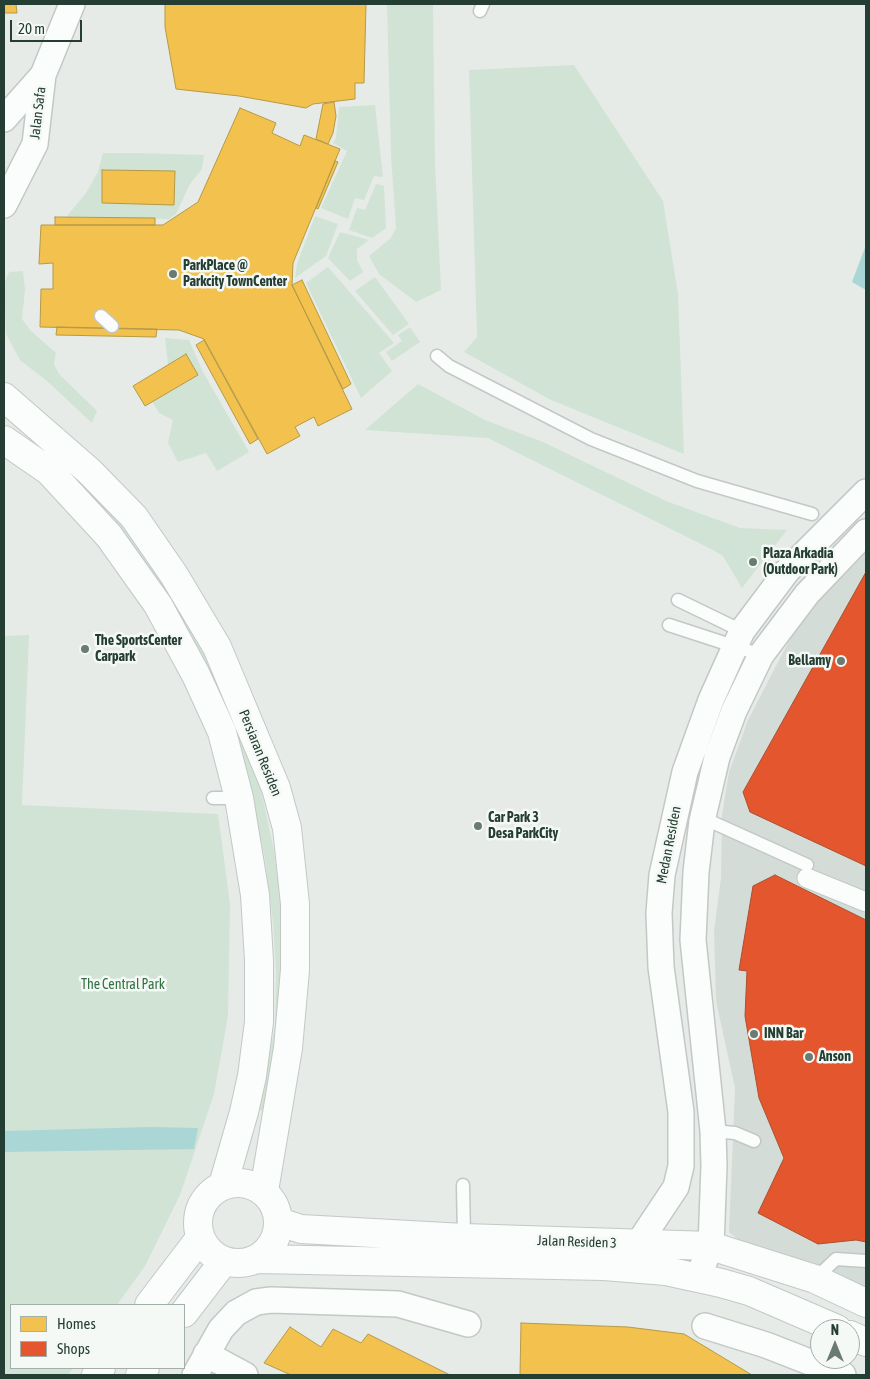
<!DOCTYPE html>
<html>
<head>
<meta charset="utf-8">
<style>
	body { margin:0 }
	#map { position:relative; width:870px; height:1379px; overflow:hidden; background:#e6ebe8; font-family:"Asap Condensed",sans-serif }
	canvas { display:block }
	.frame { position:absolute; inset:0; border:5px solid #253e33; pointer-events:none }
	.legend { position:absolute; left:10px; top:1304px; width:175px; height:65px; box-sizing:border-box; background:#f5f9f6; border:1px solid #a2aea8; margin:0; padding:6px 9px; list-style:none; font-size:15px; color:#253e33 }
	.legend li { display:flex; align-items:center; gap:10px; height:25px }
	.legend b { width:25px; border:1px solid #a2aea8 }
	.north { position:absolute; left:810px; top:1319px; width:50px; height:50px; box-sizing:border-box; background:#f5f9f6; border:1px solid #a2aea8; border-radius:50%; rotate:0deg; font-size:14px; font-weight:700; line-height:20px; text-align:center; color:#253e33 }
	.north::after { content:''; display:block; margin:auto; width:18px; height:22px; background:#697b72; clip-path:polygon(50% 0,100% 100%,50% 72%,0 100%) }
	.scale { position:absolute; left:10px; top:20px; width:72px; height:22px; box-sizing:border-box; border:2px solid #253e33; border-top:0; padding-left:6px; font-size:15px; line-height:18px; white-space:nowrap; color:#253e33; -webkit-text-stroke:4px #f5f9f6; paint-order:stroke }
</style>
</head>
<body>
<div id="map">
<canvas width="870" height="1379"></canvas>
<div class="frame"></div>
<ul class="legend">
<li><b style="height:14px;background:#f2c14e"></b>Homes</li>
<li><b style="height:14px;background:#e4572e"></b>Shops</li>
</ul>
<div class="north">N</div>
<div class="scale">20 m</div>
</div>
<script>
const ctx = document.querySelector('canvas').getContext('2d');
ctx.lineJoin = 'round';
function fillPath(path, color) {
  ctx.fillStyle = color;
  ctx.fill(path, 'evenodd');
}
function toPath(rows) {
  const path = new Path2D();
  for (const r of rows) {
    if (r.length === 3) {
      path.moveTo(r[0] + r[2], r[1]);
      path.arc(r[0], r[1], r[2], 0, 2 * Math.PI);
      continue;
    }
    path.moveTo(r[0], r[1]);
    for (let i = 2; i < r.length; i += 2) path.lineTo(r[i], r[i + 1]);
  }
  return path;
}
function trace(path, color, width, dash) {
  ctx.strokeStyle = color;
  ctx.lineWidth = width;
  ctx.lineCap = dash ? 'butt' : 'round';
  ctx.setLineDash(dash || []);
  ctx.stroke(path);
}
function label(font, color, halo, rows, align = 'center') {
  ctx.font = font + ' "Asap Condensed",sans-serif';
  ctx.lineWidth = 5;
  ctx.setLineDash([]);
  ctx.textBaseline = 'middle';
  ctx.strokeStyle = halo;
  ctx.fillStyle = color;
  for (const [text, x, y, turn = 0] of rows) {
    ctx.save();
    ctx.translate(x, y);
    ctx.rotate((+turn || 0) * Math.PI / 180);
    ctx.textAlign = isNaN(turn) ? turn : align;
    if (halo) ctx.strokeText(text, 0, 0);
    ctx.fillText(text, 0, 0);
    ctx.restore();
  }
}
fillPath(toPath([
	[866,545,866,1291,746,1246,729,1232,735,1088,716,1001,714,931,721,878,722,815,729,772,748,720,793,633,821,591]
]), '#d4dcd8');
fillPath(toPath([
	[387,4,433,4,435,162,441,290,416,302,379,274,369,256,391,238,396,228,391,155],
	[574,65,663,201,678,294,684,454,551,400,464,352,477,337,469,70],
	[375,105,383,177,374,176,364,200,355,198,348,219,321,208,347,151,333,143,336,138,339,107],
	[103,153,138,153,204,155,202,169,190,184,176,214,169,219,66,217,86,193,98,172],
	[376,184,384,186,386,228,372,238,349,230,357,208,365,210],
	[315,216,338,224,326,256,295,278,297,264],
	[340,232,369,240,357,249,357,260,363,272,350,281,328,258],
	[328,267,394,343,379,353,392,371,361,398,306,283],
	[23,271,25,290,22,319,31,331,56,353,54,364,59,374,97,411,92,423,47,381,20,360,6,334,4,284,9,272],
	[375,277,409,324,393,335,355,291],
	[410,327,420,342,392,361,386,352,402,341,398,335],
	[165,338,189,340,203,372,249,452,217,471,206,453,178,462,168,443,173,420,159,413,152,401,168,365],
	[418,384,485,420,543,442,666,501,740,528,787,530,742,588,723,556,713,550,488,438,365,430],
	[100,499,118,519,144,556,183,615,215,670,250,751,260,785,274,851,281,901,286,971,268,1111,259,1110,275,1026,276,972,273,922,265,859,242,752,232,729,98,505,96,502],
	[29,635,22,805,218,814,230,904,228,1016,214,1094,180,1195,145,1266,117,1305,11,1305,11,1368,73,1368,68,1375,4,1375,4,636]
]), '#d1e3d4');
fillPath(toPath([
	[866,245,866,290,852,282],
	[151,1127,198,1128,194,1149,4,1152,4,1131]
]), '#aad6d6');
const homes = toPath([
	[4,4,16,4,17,13,4,13,4,4],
	[165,4,366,4,364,83,355,83,355,99,313,104,306,108,239,96,176,89,165,27,165,4],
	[334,102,336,116,333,133,328,144,316,139,323,104,334,102],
	[240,108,276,123,272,133,300,146,304,135,340,149,293,263,292,285,352,409,318,426,314,417,295,427,300,436,267,454,204,339,179,330,40,327,41,289,53,289,53,263,39,264,41,225,163,225,198,202,240,108],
	[335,161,338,162,318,209,316,208,335,161],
	[102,170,175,171,174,205,102,203,102,170],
	[55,217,155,218,155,225,55,225,55,217],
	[302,280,351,384,343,389,292,285,302,280],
	[57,327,157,329,156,337,56,335,57,327],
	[204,340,258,439,250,444,196,345,204,340],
	[186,354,198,375,145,406,133,386,186,354],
	[521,1323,628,1327,684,1334,752,1375,520,1375,521,1323],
	[290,1327,321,1347,333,1329,361,1343,368,1334,450,1375,291,1375,264,1363,290,1327]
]);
fillPath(homes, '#f2c14e');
trace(homes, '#b49a46', 1);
const shops = toPath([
	[866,572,866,866,750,812,743,792,866,572],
	[775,875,866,920,866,1242,856,1240,818,1244,758,1213,784,1158,759,1098,745,1016,747,971,739,970,753,886,775,875]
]);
fillPath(shops, '#e4572e');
trace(shops, '#ab5030', 1);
const service = toPath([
	[480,11,483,4],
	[101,316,112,326],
	[437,356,449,366,591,439,697,481,812,514],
	[678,600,742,631],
	[669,625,761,655],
	[213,798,239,798],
	[703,818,807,865],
	[713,1131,735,1133,754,1141],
	[463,1185,464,1238],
	[815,1279,836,1259,866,1261]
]);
const pedestrian = toPath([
	[807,878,866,902]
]);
const minor = toPath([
	[43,75,72,4],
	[4,119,43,75,35,144,4,205],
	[638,1244,676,1187,681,1166,681,1112,661,967,659,913,662,875,685,772,711,700,742,631,787,571,866,492],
	[698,1277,711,1246,714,1166,713,1131,693,940,696,872,702,821,717,757,734,711,761,655,807,594,866,532],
	[705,1326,766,1345,843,1375],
	[206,1354,245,1375],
	[195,1375,221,1329,236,1313,256,1302,271,1300,398,1304,468,1324]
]);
const tertiary = toPath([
	[4,397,89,471,134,517,174,575,217,647,276,788,287,828,295,904,295,970,288,1048,264,1191],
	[4,440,49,471,109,536,158,605,196,675,222,732,239,798,255,895,259,960,259,1022,252,1076,244,1112,223,1185],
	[238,1223,40],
	[279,1222,301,1229,464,1238,711,1246,815,1279,866,1303],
	[257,1259,604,1266,666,1271,721,1283,749,1291,837,1329],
	[149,1305,200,1238],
	[184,1313,224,1261],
	[850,1335,866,1342],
	[96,1375,101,1368],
	[140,1375,145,1368]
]);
trace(service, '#c3c8c5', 15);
trace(pedestrian, '#c3c8c5', 21);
trace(minor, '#c3c8c5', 28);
trace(tertiary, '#c3c8c5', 30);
trace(service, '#fbfcfc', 12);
trace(pedestrian, '#fbfcfc', 19);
trace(minor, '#fbfcfc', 25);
trace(tertiary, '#fbfcfc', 28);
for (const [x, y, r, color] of [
	[173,274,5,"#697b72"],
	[753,562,5,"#697b72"],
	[85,649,5,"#697b72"],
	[841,661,5,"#697b72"],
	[478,826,5,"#697b72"],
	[754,1034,5,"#697b72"],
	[809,1057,5,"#697b72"]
]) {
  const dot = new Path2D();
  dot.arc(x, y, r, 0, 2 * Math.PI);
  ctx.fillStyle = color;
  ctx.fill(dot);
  trace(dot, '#f5f9f6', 2);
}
label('14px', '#253e33', '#f5f9f6', [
	["Jalan Safa",38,113,-83],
	["Persiaran Residen",260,753,68],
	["Medan Residen",669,845,-79],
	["Jalan Residen 3",577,1242,2]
]);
label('bold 14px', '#253e33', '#f5f9f6', [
	["ParkPlace @",183,266],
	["Parkcity TownCenter",183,282],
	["Plaza Arkadia",763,554],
	["(Outdoor Park)",763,570],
	["The SportsCenter",95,641],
	["Carpark",95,657],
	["Bellamy",831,661,"right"],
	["Car Park 3",488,818],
	["Desa ParkCity",488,834],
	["INN Bar",764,1034],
	["Anson",819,1057]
], 'left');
label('14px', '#317241', '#f5f9f6', [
	["The Central Park",123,985]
]);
</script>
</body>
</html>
